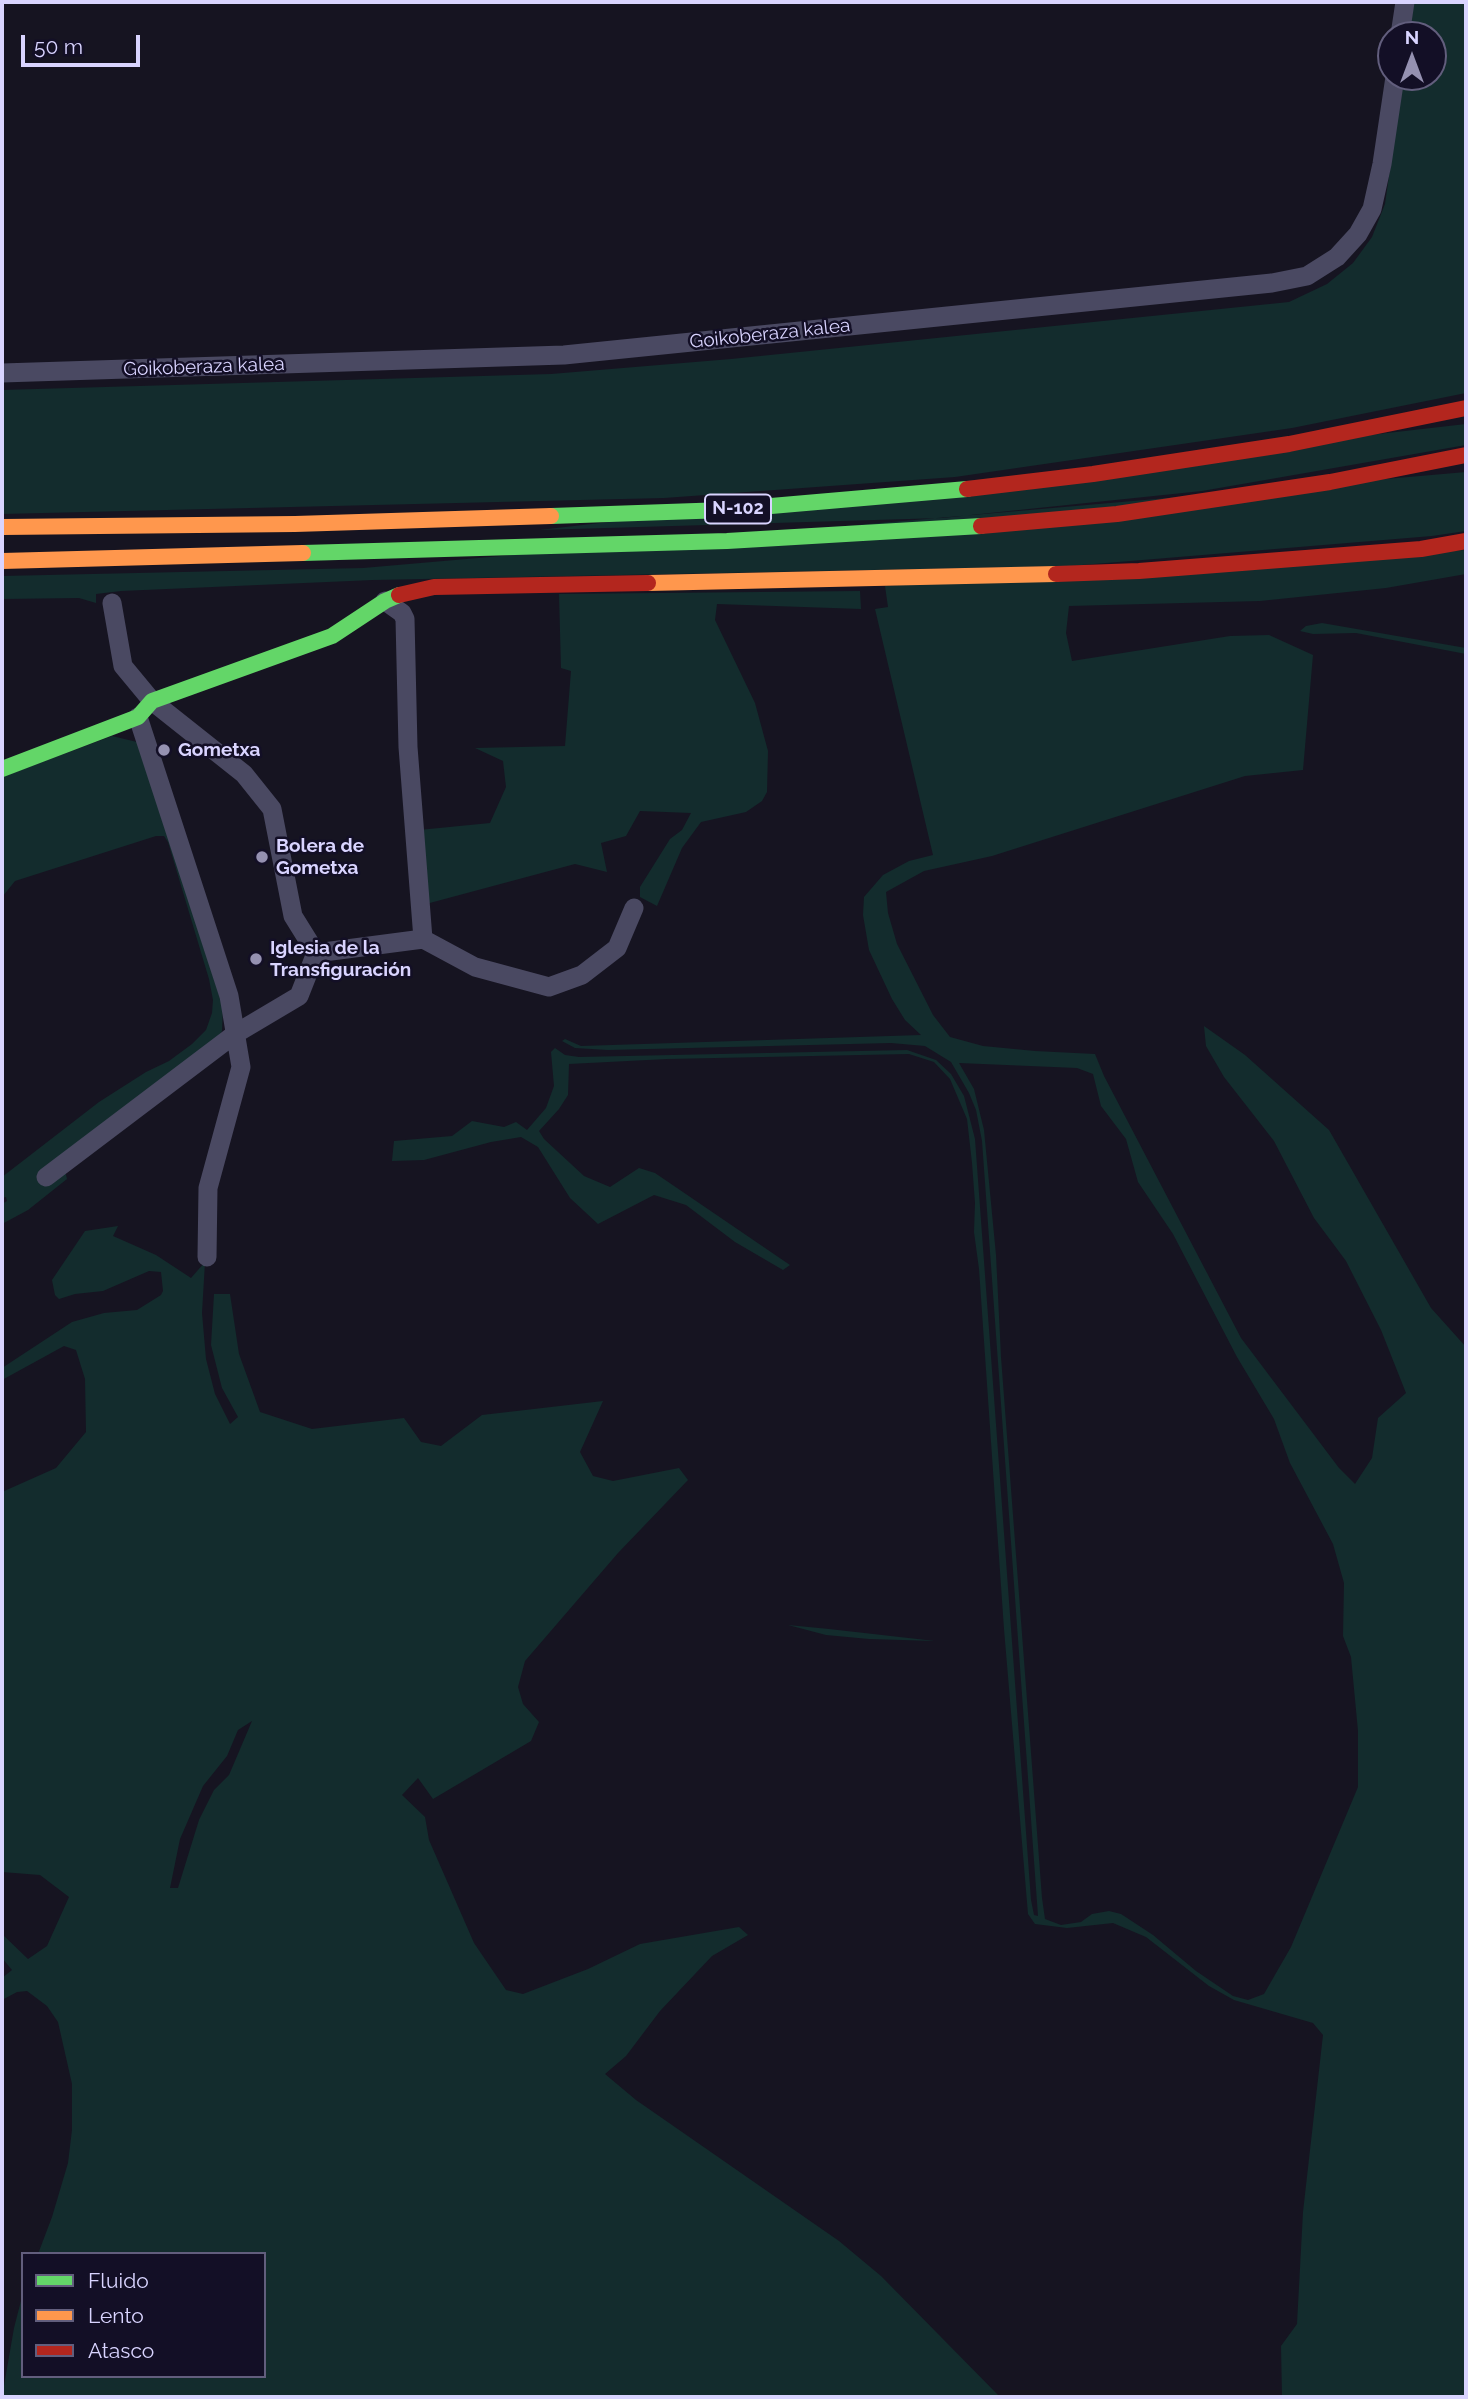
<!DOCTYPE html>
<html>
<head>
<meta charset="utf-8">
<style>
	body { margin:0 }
	#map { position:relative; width:1468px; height:2399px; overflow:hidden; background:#161421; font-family:Raleway,sans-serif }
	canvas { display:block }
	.frame { position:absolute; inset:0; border:4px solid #d9d4ff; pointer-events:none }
	.legend { position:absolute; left:21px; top:2252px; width:245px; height:126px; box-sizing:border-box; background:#130f26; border:2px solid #625e7d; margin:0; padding:9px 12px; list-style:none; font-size:21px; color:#d9d4ff }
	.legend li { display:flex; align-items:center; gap:14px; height:35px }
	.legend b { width:35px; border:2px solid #625e7d }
	.north { position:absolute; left:1377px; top:21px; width:70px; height:70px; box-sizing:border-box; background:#130f26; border:2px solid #625e7d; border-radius:50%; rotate:0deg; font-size:19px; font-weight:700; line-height:28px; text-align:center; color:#d9d4ff }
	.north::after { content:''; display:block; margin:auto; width:24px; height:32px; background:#9591b1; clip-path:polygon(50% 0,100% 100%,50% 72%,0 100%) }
	.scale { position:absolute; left:21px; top:35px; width:119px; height:32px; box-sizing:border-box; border:4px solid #d9d4ff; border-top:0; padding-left:9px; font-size:21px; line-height:24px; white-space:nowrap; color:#d9d4ff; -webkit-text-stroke:5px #130f26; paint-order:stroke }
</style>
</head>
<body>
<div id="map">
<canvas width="1468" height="2399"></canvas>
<div class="frame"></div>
<ul class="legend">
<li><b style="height:9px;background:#63d668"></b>Fluido</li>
<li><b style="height:9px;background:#ff974d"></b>Lento</li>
<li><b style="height:9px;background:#b3261e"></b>Atasco</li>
</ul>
<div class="north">N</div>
<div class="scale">50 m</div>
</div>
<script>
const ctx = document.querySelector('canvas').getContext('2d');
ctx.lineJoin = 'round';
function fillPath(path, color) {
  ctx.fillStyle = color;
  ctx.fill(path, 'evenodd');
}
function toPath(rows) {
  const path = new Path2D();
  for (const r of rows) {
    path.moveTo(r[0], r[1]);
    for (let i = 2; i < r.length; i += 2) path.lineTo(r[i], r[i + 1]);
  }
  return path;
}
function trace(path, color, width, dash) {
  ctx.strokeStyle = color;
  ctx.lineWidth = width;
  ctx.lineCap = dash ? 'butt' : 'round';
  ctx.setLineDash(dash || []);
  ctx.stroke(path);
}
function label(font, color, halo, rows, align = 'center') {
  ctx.font = font + ' Raleway,sans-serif';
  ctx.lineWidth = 5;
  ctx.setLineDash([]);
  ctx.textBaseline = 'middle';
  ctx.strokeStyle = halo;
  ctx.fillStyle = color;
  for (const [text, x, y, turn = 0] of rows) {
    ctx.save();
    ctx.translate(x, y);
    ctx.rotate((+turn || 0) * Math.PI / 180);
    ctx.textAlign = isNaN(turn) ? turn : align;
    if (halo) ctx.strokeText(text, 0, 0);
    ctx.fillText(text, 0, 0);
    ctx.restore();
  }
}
fillPath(toPath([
	[1414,2,1466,2,1466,393,1292,428,955,477,664,498,2,514,2,390,551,374,731,359,1289,302,1327,284,1353,263,1372,237,1385,204,1403,77,1433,77,1433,35,1409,35],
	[1466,424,1466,445,1202,491,942,518,539,530],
	[1466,472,1466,531,1432,536,1070,566,373,580,121,591,96,594,96,603,79,598,2,599,2,576,363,568],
	[1466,550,1466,574,1386,588,1260,601,1069,606,1066,633,1072,661,1230,636,1269,635,1313,655,1303,770,1245,776,992,856,924,871,886,892,888,913,897,944,933,1015,950,1037,983,1046,1035,1051,1095,1054,1104,1076,1241,1338,1339,1468,1355,1484,1372,1458,1378,1418,1406,1393,1381,1330,1346,1261,1314,1218,1274,1141,1224,1077,1206,1046,1204,1026,1245,1055,1329,1130,1431,1308,1466,1347,1466,2397,1282,2397,1281,2346,1297,2324,1303,2212,1323,2035,1313,2023,1234,2000,1209,1986,1146,1937,1113,1923,1067,1928,1035,1924,1028,1914,1004,1629,979,1269,974,1232,975,1203,972,1163,967,1119,950,1079,934,1062,909,1054,667,1059,569,1064,568,1095,559,1109,539,1131,544,1139,584,1176,610,1187,639,1168,655,1173,790,1265,783,1270,735,1242,686,1205,654,1195,598,1224,570,1198,538,1147,521,1137,491,1142,424,1160,392,1161,394,1141,452,1136,472,1121,504,1127,516,1122,527,1130,546,1108,554,1086,551,1052,555,1048,565,1055,579,1057,907,1050,936,1060,951,1074,964,1096,975,1139,1031,1900,1034,1915,1038,1916,982,1141,976,1110,969,1093,951,1062,925,1046,891,1043,608,1050,575,1048,562,1041,565,1039,581,1046,921,1035,905,1020,892,999,869,950,863,915,864,897,883,875,909,861,933,855,875,609,888,607,885,586],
	[959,1063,1077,1068,1093,1074,1101,1106,1126,1139,1138,1182,1173,1234,1237,1357,1274,1419,1290,1463,1333,1544,1344,1583,1343,1636,1351,1657,1358,1731,1358,1787,1291,1947,1264,1994,1248,2000,1233,1996,1196,1971,1153,1935,1121,1914,1109,1911,1092,1914,1081,1922,1061,1925,1045,1919,1042,1898,1001,1357,996,1255,984,1130,974,1089],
	[860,591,861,609,717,604,715,620,755,703,768,751,767,792,762,801,746,812,701,822,682,848,657,906,640,897,640,887,670,839,682,830,691,813,640,811,626,836,601,843,607,872,575,864,426,904,419,830,490,823,506,787,503,761,475,748,565,746,571,671,561,668,559,594],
	[1322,623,1466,648,1466,654,1356,633,1313,634,1300,631,1306,626],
	[112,736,137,742,223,1006,222,1031,217,1040,62,1158,67,1179,28,1210,2,1224,2,1204,7,1201,6,1197,2,1198,2,1177,99,1102,146,1072,169,1061,192,1044,206,1030,212,1013,213,1000,209,979,168,842,164,836,156,836,15,881,3,896,2,894,2,777],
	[118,1226,113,1236,156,1255,191,1278,205,1262,202,1313,206,1359,215,1394,230,1424,238,1417,222,1388,211,1345,214,1294,230,1294,239,1354,260,1412,312,1429,404,1418,421,1442,441,1446,482,1415,603,1401,580,1452,593,1476,613,1481,679,1468,688,1480,618,1553,525,1661,518,1687,523,1704,539,1722,531,1741,433,1799,418,1778,402,1795,425,1817,429,1840,474,1943,506,1990,523,1994,588,1969,640,1944,739,1927,748,1935,712,1956,660,2011,626,2056,605,2074,636,2100,839,2241,881,2276,1000,2397,2,2397,14,2328,23,2293,23,2376,264,2376,264,2254,38,2254,52,2217,68,2163,72,2130,72,2084,58,2022,47,2006,27,1991,17,1992,2,2000,2,1978,12,1970,2,1958,2,1934,28,1959,47,1946,69,1897,40,1875,2,1872,2,1492,56,1468,86,1432,85,1379,76,1350,64,1346,2,1380,2,1368,72,1322,104,1313,137,1310,161,1295,163,1291,161,1272,149,1271,103,1291,75,1294,59,1299,55,1295,52,1280,85,1231],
	[252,1721,229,1775,214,1790,199,1820,178,1888,170,1888,180,1839,203,1786,227,1756,238,1730],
	[788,1625,829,1629,935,1641,869,1639,826,1635]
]), '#132c2d');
trace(toPath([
	[1400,35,1405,2],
	[2,373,564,355,1272,283,1307,276,1337,257,1358,234,1372,209,1382,164,1395,77],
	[385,601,402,613,405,619,408,747,423,939],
	[112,603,123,666,152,701,244,774,272,809,293,916,316,953],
	[138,717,229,996,241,1067,208,1188,207,1257],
	[46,1177,235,1034,299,996,316,953,423,939,475,967,549,987,582,975,617,948,634,908]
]), '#4a4962', 19);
trace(toPath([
	[551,516,725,510,967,489],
	[303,553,727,541,981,526],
	[2,769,138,717,152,701,332,636,385,601,399,595]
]), '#63d668', 16);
trace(toPath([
	[2,527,295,524,551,516],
	[2,561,303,553],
	[648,583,1056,574]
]), '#ff974d', 16);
trace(toPath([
	[967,489,1093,474,1289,444,1466,408],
	[981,526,1117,514,1330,482,1466,455],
	[1056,574,1139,571,1421,549,1466,541],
	[399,595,434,587,648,583]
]), '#b3261e', 16);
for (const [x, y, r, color] of [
	[164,750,7,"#9591b1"],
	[262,857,7,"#9591b1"],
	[256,959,7,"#9591b1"]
]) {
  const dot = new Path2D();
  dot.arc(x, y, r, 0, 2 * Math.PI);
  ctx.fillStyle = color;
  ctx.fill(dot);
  trace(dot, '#130f26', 2.5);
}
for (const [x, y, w] of [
	[738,509,66]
]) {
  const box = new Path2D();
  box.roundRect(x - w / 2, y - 14.5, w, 29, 5);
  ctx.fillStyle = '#130f26';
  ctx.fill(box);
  trace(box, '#d9d4ff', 2);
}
label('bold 18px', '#d9d4ff', null, [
	["N-102",738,509]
]);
label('19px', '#d9d4ff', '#130f26', [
	["Goikoberaza kalea",770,334,-6],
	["Goikoberaza kalea",204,367,-2]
]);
label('bold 19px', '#d9d4ff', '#130f26', [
	["Gometxa",178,750],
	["Bolera de",276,846],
	["Gometxa",276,868],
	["Iglesia de la",270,948],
	["Transfiguración",270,970]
], 'left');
</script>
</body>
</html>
